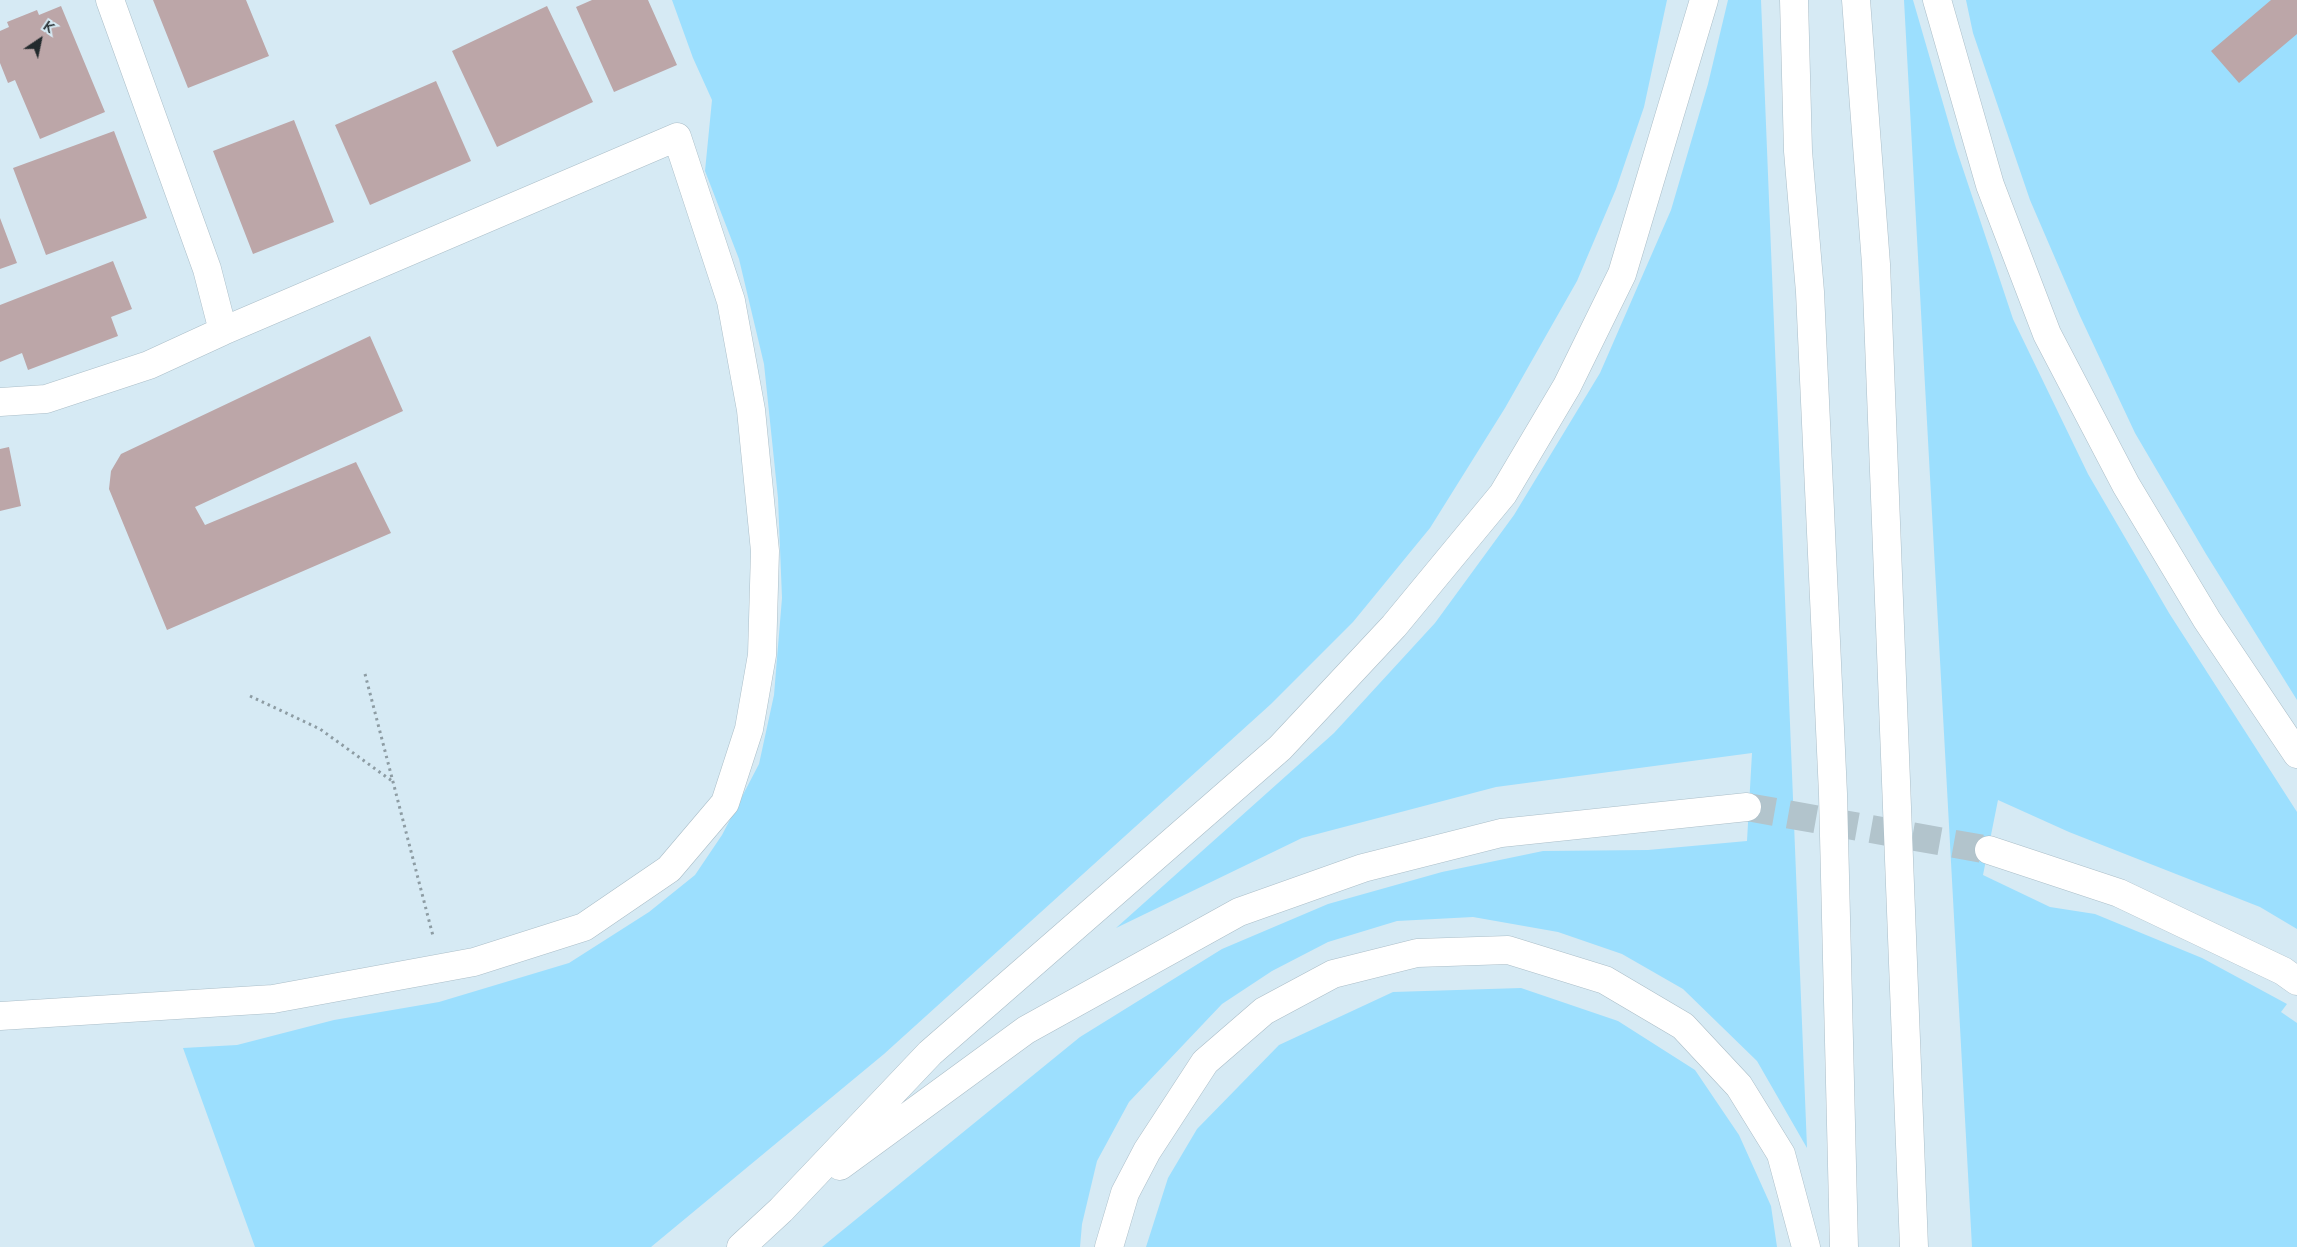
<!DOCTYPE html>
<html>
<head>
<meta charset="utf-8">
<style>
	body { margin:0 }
	#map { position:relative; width:2297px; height:1247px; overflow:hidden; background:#d6eaf4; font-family:"Nunito Sans",sans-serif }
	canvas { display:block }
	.north { position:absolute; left:15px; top:15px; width:50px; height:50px; -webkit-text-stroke:4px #d6eaf4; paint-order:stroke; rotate:34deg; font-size:14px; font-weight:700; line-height:20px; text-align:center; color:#222a2d }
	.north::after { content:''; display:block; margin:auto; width:18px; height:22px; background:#222a2d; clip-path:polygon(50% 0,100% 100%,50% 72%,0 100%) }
</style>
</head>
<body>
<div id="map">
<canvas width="2297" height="1247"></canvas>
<div class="north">K</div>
</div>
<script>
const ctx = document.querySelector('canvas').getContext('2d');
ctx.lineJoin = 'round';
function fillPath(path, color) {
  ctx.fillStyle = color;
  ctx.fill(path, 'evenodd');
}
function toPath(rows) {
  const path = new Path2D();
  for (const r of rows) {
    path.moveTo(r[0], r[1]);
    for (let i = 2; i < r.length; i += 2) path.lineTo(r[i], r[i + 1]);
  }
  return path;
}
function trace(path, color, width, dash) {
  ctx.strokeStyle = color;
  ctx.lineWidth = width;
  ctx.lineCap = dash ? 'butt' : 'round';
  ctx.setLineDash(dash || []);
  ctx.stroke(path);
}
fillPath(toPath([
	[672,0,1667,0,1644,107,1616,189,1577,281,1505,408,1430,528,1353,622,1271,704,884,1054,651,1247,255,1247,183,1048,237,1045,334,1020,439,1002,569,963,649,912,695,875,722,835,759,764,774,695,782,598,778,498,764,364,739,259,705,171,712,100,693,58],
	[1728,0,1761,0,1807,1148,1757,1061,1683,989,1622,954,1558,932,1473,917,1397,921,1328,942,1272,971,1222,1004,1129,1102,1097,1161,1082,1224,1080,1247,822,1247,1080,1037,1222,949,1328,904,1442,872,1543,851,1648,850,1747,841,1752,753,1496,787,1302,838,1116,928,1334,733,1435,623,1514,515,1600,373,1671,210,1708,84],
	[1904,0,1913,0,1956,148,2013,319,2088,474,2169,613,2297,812,2297,929,2260,907,2069,832,1998,800,1983,875,2050,907,2095,914,2202,958,2287,1004,2281,1012,2297,1023,2297,1247,1972,1247],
	[1966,0,2297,0,2297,700,2206,554,2135,433,2080,316,2030,200,1973,33],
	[1521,988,1618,1021,1695,1070,1739,1135,1771,1206,1777,1247,1146,1247,1168,1178,1197,1129,1279,1045,1393,992]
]), '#9cdffe');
fillPath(toPath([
	[153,0,246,0,269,56,188,88],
	[592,0,648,0,677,65,614,92,576,7],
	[2271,0,2297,0,2297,34,2239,83,2211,51],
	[61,6,105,112,40,139,15,80,8,83,0,63,0,31,9,27,7,22,37,10,39,15],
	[547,6,593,102,497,147,452,51],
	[436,81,471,161,370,205,335,125],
	[294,120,334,222,253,254,213,151],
	[114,131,147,218,46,255,13,168],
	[0,218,17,263,0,269],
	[113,261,132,309,111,317,118,336,28,370,22,353,0,362,0,305],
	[370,336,403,411,195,507,205,525,356,462,391,533,167,630,109,489,111,471,121,454],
	[9,447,21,506,0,511,0,449]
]), '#bca6a8');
trace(toPath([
	[1747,807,1989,850]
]), '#b2c4cc', 28, [28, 14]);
const minor = toPath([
	[110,0,207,269,223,331],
	[0,402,46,399,149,365,223,331,677,137,731,301,751,410,765,551,762,655,749,729,725,803,669,869,584,927,474,962,273,999,0,1016]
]);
const motorway = toPath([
	[1794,0,1798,151,1810,292,1833,794,1844,1247],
	[1856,0,1876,264,1914,1247],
	[1937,0,1990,185,2047,334,2126,485,2207,620,2297,754],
	[1989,850,2119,893,2283,971,2297,981],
	[840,1166,1026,1030,1239,912,1363,868,1501,833,1747,807],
	[741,1247,781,1210,930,1053,1280,748,1394,626,1503,494,1567,386,1622,274,1704,0],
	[1109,1247,1125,1193,1147,1151,1205,1062,1264,1011,1333,974,1417,953,1508,950,1605,980,1683,1026,1739,1086,1781,1154,1806,1247]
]);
trace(minor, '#abbec8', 29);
trace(motorway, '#abbec8', 29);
trace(toPath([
	[365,674,433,936],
	[250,696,320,729,392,781]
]), '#8d9ca3', 3, [2.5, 4]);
trace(minor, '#fff', 28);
trace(motorway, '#fff', 28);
</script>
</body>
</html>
